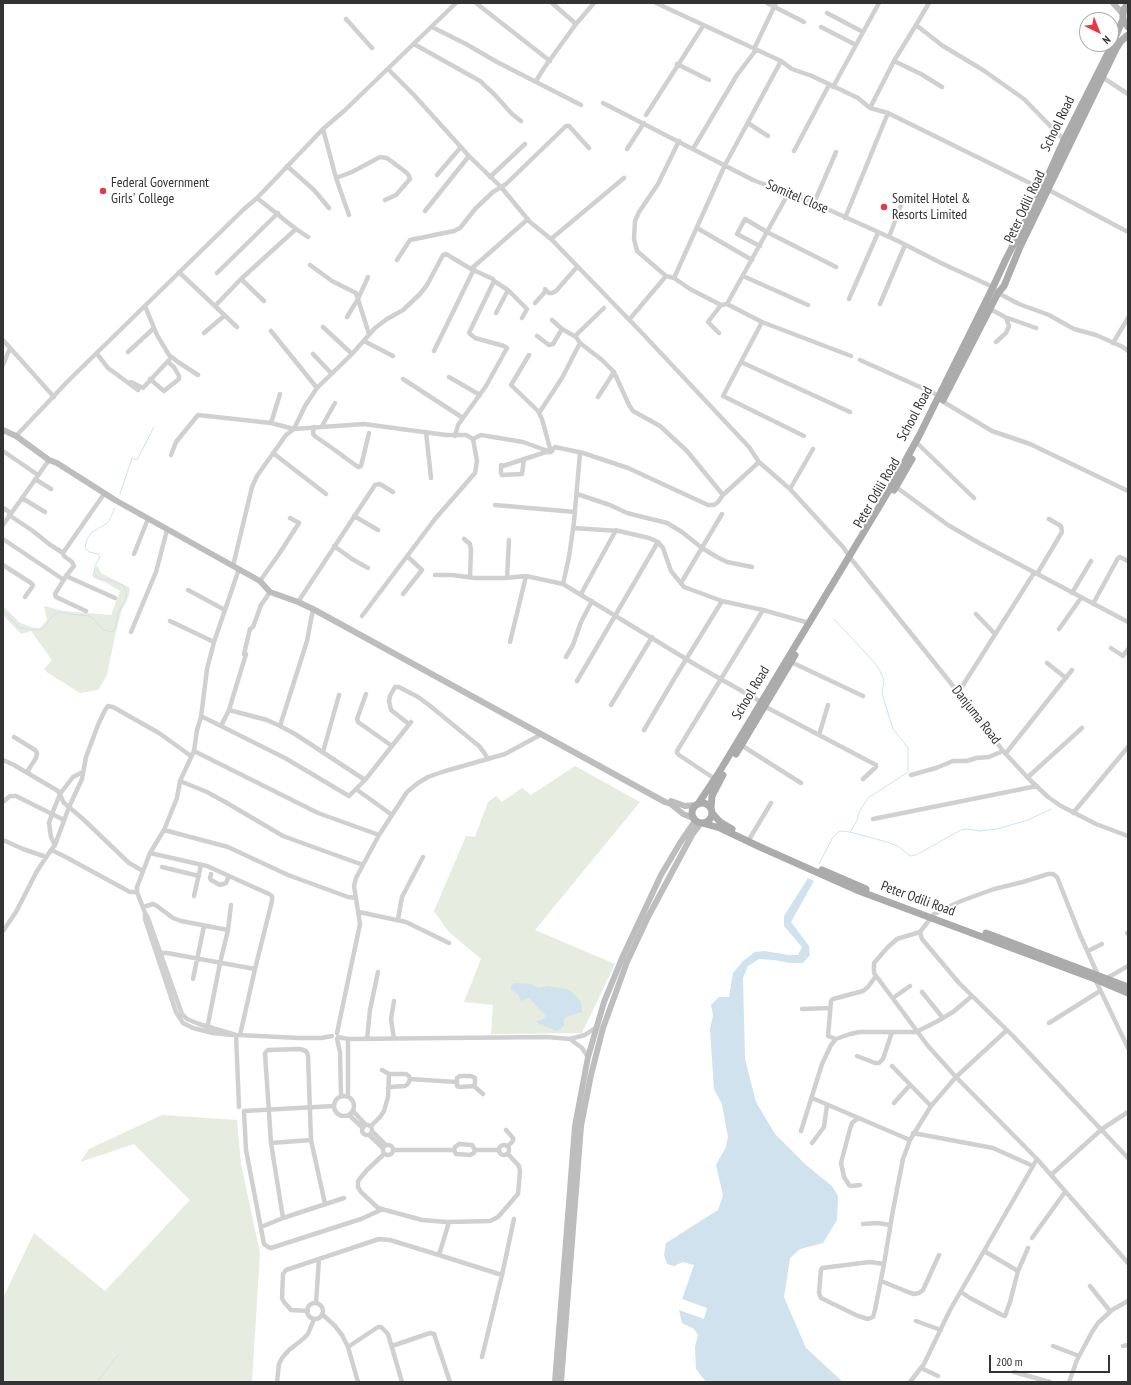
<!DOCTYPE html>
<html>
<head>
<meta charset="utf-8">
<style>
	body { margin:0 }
	#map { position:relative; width:1131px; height:1385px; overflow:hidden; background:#fff; font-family:"PT Sans Narrow",sans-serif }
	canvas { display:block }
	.frame { position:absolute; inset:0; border:4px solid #333; pointer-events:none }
	.north { position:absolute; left:1079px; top:12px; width:40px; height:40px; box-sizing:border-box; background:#fff; border:1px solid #adadad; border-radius:50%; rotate:137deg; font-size:11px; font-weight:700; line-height:16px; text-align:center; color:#333 }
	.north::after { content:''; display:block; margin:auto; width:14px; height:18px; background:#e63946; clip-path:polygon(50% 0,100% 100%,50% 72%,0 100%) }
	.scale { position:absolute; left:989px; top:1355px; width:121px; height:18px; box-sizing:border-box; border:2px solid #333; border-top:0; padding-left:5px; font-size:12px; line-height:14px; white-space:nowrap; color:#333; -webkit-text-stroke:3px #fff; paint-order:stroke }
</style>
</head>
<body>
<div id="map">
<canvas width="1131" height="1385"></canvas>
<div class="frame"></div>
<div class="north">N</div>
<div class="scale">200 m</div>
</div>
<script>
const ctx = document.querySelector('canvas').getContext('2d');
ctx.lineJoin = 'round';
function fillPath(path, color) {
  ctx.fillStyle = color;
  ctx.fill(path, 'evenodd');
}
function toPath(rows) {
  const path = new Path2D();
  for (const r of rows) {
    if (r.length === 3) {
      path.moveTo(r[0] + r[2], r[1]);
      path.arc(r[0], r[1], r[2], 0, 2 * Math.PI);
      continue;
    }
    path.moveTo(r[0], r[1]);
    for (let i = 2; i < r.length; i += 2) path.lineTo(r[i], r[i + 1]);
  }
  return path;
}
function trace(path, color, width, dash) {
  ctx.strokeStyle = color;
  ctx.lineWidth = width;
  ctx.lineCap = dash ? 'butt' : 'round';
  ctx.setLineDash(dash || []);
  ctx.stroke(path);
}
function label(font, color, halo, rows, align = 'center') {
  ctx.font = font + ' "PT Sans Narrow",sans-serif';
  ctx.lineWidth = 4;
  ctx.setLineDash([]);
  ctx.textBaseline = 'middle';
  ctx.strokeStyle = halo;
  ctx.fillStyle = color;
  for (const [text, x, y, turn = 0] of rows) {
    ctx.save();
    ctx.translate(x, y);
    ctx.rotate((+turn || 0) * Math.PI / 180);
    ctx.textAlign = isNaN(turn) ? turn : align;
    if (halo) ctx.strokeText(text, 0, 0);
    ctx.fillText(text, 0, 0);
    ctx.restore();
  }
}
fillPath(toPath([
	[97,565,101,573,130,588,128,598,122,609,116,631,107,675,98,690,80,693,48,673,44,669,52,660,31,631,21,634,3,615,3,606,20,623,34,628,40,628,47,620,44,606,64,611,111,615,120,591,105,582,94,578,92,575],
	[575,766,640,802,535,930,615,964,582,1033,491,1034,493,1005,464,1002,481,959,449,932,434,911,466,836,475,837,488,802,496,796,502,802,522,788,531,795],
	[162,1115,237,1120,241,1164,260,1253,252,1382,3,1382,3,1298,34,1233,105,1291,190,1200,134,1144,80,1162,89,1149]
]), '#e6ecdf');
fillPath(toPath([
	[808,878,814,881,791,922,809,946,810,955,803,963,790,963,774,960,759,959,748,966,743,978,745,1059,756,1102,775,1134,806,1165,832,1186,838,1196,837,1220,823,1243,800,1249,790,1258,784,1297,806,1348,843,1382,706,1382,696,1369,695,1347,698,1335,694,1329,682,1323,679,1310,704,1319,707,1308,682,1299,694,1265,683,1262,674,1266,667,1264,664,1255,666,1243,718,1210,723,1195,716,1165,726,1147,728,1137,722,1104,714,1089,710,1029,713,1015,711,1005,719,997,729,997,733,973,743,961,755,952,764,951,789,955,798,955,802,947,784,926,784,916],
	[515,983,531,984,538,988,548,986,570,990,581,1002,582,1012,568,1016,564,1019,564,1026,557,1031,539,1024,536,1021,542,1020,546,1016,529,998,521,1001,518,994,511,990,511,985]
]), '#cfe2ee');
trace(toPath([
	[120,494,132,458,137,460,154,427],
	[3,610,19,628,39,630,45,627,53,615,60,612,69,614,89,616,95,620,103,630,110,632,115,630,118,613,126,599,126,592,123,585,110,580,100,579,95,575,94,573,95,566,100,557,98,554,89,552,85,548,87,539,92,532,106,524,109,521,115,508],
	[834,619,874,662,880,671,884,680,882,694,893,729,908,748,908,772,868,798,859,812,857,821,850,832],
	[819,864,833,837,840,831,850,832,887,842,898,846,910,856,916,855,961,830,967,829,980,831,997,829,1028,820,1051,809],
	[97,1382,119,1354]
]), '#cfe2ee', 1);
trace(toPath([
	[476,3,550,61],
	[552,3,576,24],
	[656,3,781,61,792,69,812,76,858,98,870,108,888,113,1042,189,1047,189,1128,232],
	[767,3,804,22],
	[827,13,863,32],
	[346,19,372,48],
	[916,25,929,3],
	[432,27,466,44,497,62,581,105],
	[821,27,856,45],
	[414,44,480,81,494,94,512,114,521,121],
	[754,49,776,3],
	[894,61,921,74,942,87],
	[677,64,709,80],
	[388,69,413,94,469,156,501,187,530,222,551,239,642,333,749,447,759,462,790,489,843,547,852,560,978,717,1003,751,1030,780,1048,797,1061,806,1096,824,1128,836],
	[1102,77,1128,94],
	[536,81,544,68,576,24,594,3],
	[833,87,879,3],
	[603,103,753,180,814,203,898,241,941,263,993,287,998,293,1019,304,1049,315,1074,329,1096,335,1123,347,1128,351],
	[870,108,894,61,916,25,943,46,983,70,1024,99,1064,140],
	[646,115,703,26],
	[748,123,768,136],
	[323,129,336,178,349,215],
	[679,141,658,184,639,212,635,221,634,239,637,251,666,276,674,278,690,289,721,305,727,304,762,322,851,356],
	[627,149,644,123],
	[693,149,737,75,756,50],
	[794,151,829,85],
	[287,166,314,190,329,208],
	[437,175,461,147],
	[490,177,525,144],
	[336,178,352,172,380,157,387,158,407,173,409,176,410,179,396,195,385,200],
	[257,198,296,229,308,237],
	[814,203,836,152],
	[425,211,469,156],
	[845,218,888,113],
	[697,228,752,260],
	[889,237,903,200],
	[551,239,624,178],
	[760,246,737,234,745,219,767,232,836,267],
	[397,260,410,240,454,231,460,228,476,208,493,192,506,184,566,126,569,126,589,148],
	[310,265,332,281,356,293,369,334],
	[471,269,528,219],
	[179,272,237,327],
	[217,273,278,213],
	[743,276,808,305],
	[674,278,725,165,781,61],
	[241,279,264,301],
	[494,281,508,290,527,309,522,318],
	[849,299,878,233],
	[535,303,545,292,545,289,549,293,552,293,556,291,577,267],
	[727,304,788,194],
	[880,304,905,245],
	[145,306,157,335,169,355,178,362,198,375],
	[215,306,241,279,296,229],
	[990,309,1005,317,1007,320,1009,326,1006,333,996,342],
	[496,313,508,290],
	[347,317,358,299,368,277],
	[1005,317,1036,328],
	[552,320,562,329,576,337,580,343,602,360,614,372,629,405,633,411,660,426,687,451,723,495],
	[629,320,666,276],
	[762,322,723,396,804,436],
	[323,327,352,354],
	[271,331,317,388],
	[204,333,224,316],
	[719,333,708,322,721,305],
	[537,336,549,345,553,344,562,329],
	[575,336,604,308],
	[3,340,54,397],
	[364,341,393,356],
	[1113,343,1128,318],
	[434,351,474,269],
	[128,352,154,328],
	[97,354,108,368,138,390],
	[313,354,331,373],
	[860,360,940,396],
	[741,362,850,412],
	[3,365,10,348],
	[449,377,480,395],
	[150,379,164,391,179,379,179,376,174,367,168,362],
	[403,379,463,418],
	[131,382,143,388,169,360],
	[598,397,614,372],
	[942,401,992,431,1030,444,1128,491],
	[539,413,562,378,580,343],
	[271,423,280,394],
	[322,426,335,403],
	[314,427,313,434,316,437,332,448,358,467,361,466,369,433],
	[426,432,431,478],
	[16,436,68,381,243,210,257,198,323,129,344,111,456,3],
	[473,439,481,435,523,442,551,452,555,447,583,453,628,468,708,505,714,505,718,502,723,495,759,462],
	[919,445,974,498],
	[3,451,38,475],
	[273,453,326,494],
	[171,455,176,442,198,415,271,423,294,429,364,424,446,435,466,435,473,439],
	[524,459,522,474,502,475,501,473,501,465,503,466,546,452,551,452,542,419,538,411,511,385,529,355],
	[35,479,51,489],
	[896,487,948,525,979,543,1128,622],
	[790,489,813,449],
	[577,494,610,505,627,513,667,523,682,532,702,548,717,557,727,562,752,567],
	[22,498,45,512],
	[495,505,575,512],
	[3,508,11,513],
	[9,515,33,531,49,544,63,553],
	[354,516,378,530],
	[3,525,49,460],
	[573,528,619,531,649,538,658,542,663,548,671,571,684,587,722,601,763,610,809,623],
	[3,539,64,580],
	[464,539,470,544,471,550,470,577],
	[334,546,352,559,368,568],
	[134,554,148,519],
	[3,565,31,583,33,585,32,587,25,597],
	[233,566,252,487,257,476,286,435,294,429,305,406,317,388,352,354,375,328,387,319,403,310,420,294,427,285,443,255,446,254,471,269,493,279,494,281,469,333,475,338,504,346,507,348,486,386,458,425,455,436],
	[1037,574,1062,532,1061,526,1049,519],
	[435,575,452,575,475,578,505,578,526,576,563,584,696,665,763,703],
	[66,576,115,598],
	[507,578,509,540],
	[260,581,279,554,299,523,290,518],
	[681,583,722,514],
	[563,584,569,557,574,522,580,453],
	[188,590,225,610],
	[1072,593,1091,561],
	[403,594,422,570,407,556],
	[581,594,616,530],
	[298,602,375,485,380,484,393,492],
	[1093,604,1118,558,1120,557,1128,561],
	[86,611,56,597,55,594,66,576,74,566,72,562,64,556,63,553,65,550,104,494],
	[976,614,995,634],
	[362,616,435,519,475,473,477,461,473,439],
	[170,621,214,642],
	[1059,629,1081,598],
	[131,632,156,572,167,530],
	[510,642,526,576],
	[1111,648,1123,656,1128,649],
	[566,657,573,645,581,622,592,601],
	[791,662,863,696],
	[1047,663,1066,678],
	[577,681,658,542],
	[958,693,1034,573],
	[366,694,357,719,358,722,392,746],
	[611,705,652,637],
	[764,706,876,765,876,767,863,779],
	[229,710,267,720,280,726,295,734,365,780],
	[201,716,285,758,349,796,365,780,411,722],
	[409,724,391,710,389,701,390,696,395,687,399,687,418,697,429,705,479,746,483,751,488,759],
	[221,726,229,710,246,654,244,654,250,629,253,627,261,605,270,592],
	[280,726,307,641,313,609],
	[644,730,674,679,722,601],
	[819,735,828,705],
	[14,737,35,750,37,753,36,758,27,772],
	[741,745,801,783],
	[194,751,318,813,379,835],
	[323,752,339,695],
	[1006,753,1072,670],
	[3,760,14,765,58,791,64,803,69,807,83,819,129,863,143,871],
	[911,775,936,768,953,761,967,761,976,758,989,757,1003,751],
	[1028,777,1082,728],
	[715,779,679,755,677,753,677,751,763,610],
	[180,781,207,792,227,803,283,836,363,865],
	[356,789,392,815],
	[3,802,10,796,16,796,64,820],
	[1073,813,1128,747],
	[873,819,1037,786],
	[164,830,228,847,288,875,348,897,356,898],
	[750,838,771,803],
	[3,840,23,849,46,857],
	[55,845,51,837,49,823,52,814,60,794,73,777,83,772],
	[51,850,55,845,69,807,82,779,86,757,98,725,105,710,108,706,113,707,159,733,191,756],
	[150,853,207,866,269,894,272,896,272,901,255,969,240,1035],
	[162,867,199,876],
	[211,874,210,878,211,880,220,885,226,883,229,876],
	[194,896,201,865],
	[143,907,153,904,157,906,173,918,181,921,228,930],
	[359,912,406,922,449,943],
	[145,914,145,919,176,1012,181,1020,183,1023,193,1028,213,1033,232,1035],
	[398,919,402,897,423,857],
	[3,931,16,912,37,871,51,850,62,855,130,892,137,892],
	[920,932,897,939,888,947,874,963,874,973,928,1046,956,1077,1037,1159,1128,1263],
	[1127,933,1128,934],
	[1088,951,1102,944],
	[160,953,167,953,255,969],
	[1098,975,1080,935,1057,877,1053,874,1048,874,1023,882,994,889,961,901,934,914,920,932,922,939,959,983,1013,1036,1128,1158],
	[1107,978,1128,966],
	[193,979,204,926],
	[1095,979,1128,1048],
	[922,992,943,1018],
	[893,998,910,986],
	[394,1001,391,1019,394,1039],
	[802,1009,830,1008],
	[1049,1023,1100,991],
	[207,1029,220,963,228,930,231,905],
	[337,1033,360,924,354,886,356,878,379,835,407,792,418,783,428,777,442,772,505,754,542,734],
	[236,1035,199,1024,187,1019,182,1014,148,918,145,913,137,892,137,887,150,853,164,830,177,798,180,781,194,751,197,730,201,717,207,669,214,642,239,569],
	[236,1035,239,1107],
	[239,1035,299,1038,321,1038,332,1036],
	[338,1037,348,1039,547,1037,570,1039,585,1035,595,1028],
	[337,1039,340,1052,341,1096],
	[348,1039,348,1097],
	[367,1039,370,1010,378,972],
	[570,1039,582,1048,588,1057],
	[836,1039,828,1036,831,1001,833,999,863,991,868,987,876,976],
	[857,1056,875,1063,879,1063,883,1059,892,1032],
	[892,1066,931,1106],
	[389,1074,406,1074,409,1076,410,1079,408,1084,405,1086,389,1087],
	[460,1076,471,1076,475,1078,475,1083,474,1086,460,1087,457,1086,457,1078,460,1076],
	[410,1079,456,1082],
	[474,1086,483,1094],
	[344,1106,10],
	[812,1098,910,1140],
	[894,1103,910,1085],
	[334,1106,244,1111,246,1150,264,1244,268,1247,271,1248,361,1219,383,1209],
	[353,1111,366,1125],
	[349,1115,363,1128],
	[858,1118,852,1123,850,1129,841,1163,844,1177,849,1185,851,1186,860,1185],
	[367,1130,5],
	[371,1126,380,1117,384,1111,388,1097,389,1074,382,1070],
	[506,1130,513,1138,513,1141,508,1146],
	[372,1131,386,1145],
	[801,1131,822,1064,831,1045,836,1039,850,1034,860,1032,916,1032,936,1022,953,1012,972,996],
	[913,1133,993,1148,1033,1166],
	[369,1135,383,1148],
	[271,1143,311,1140],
	[812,1143,824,1127,827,1105],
	[459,1144,472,1145,475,1150,474,1153,470,1155,456,1154,454,1150,455,1147,459,1144],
	[504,1150,5],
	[388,1150,5],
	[393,1150,454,1150],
	[475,1150,499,1150],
	[384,1154,367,1170,358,1181,358,1187,361,1192,378,1208,422,1220,447,1222,490,1221,498,1217,518,1194,520,1171,519,1166,508,1154],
	[1051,1175,1102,1129,1128,1112],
	[283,1218,271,1143,265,1053,268,1050,300,1049,306,1051,308,1055,311,1140,325,1204],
	[863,1224,877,1223,890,1225],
	[261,1227,283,1218,344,1198],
	[1032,1238,1065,1192],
	[984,1251,1018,1271],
	[439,1255,449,1222],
	[884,1264,870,1262,822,1268,821,1270,819,1293,821,1298,858,1316,868,1319,873,1317,875,1310,884,1264,893,1210,903,1159,910,1140,931,1106,956,1077,1007,1030],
	[881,1281,908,1292,914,1294,919,1293,923,1290,939,1255],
	[1090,1286,1110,1311],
	[961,1292,970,1298,1002,1315,1005,1316,1010,1302,1018,1271,1028,1248],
	[316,1303,319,1259],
	[315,1311,8],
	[308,1311,291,1310,284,1302,282,1298,283,1274,286,1270,379,1239,390,1240,439,1255,502,1275],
	[322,1314,335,1326,342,1335,348,1347,358,1382],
	[916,1321,941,1330],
	[392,1346,430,1333,434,1334,450,1382],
	[1053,1346,1079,1356],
	[1123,1346,1128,1345],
	[348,1347,378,1327,381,1327,388,1334,402,1382],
	[482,1357,502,1275,514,1219],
	[921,1368,938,1376],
	[1014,1372,1050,1382],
	[277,1382,279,1364,282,1358,289,1350,303,1339,308,1334,314,1319],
	[910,1382,924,1364,950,1310,1037,1159],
	[1069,1382,1077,1360,1092,1332,1098,1323,1112,1310,1128,1301]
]), '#d0d0d0', 4.5);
trace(toPath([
	[1113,3,1123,14],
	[3,430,16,436,49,460,57,463,115,500,260,581,270,592,298,602,313,609,665,802,671,804,683,814,693,818],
	[671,801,685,806,696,805],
	[555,1382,575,1126,588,1057,604,1002,623,956,661,875,680,843,695,821],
	[561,1382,581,1126,591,1075,603,1028,627,962,648,917,692,835,701,823]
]), '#bdbdbd', 6);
trace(toPath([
	[1128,4,1124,9,1123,14,1123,19,1128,27],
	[943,400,998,293,1004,286,1020,247,1116,49,1121,41,1128,35],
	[894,490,912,459],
	[736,754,795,655],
	[702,813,10],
	[698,804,718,774,888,492,919,436,993,287,1006,259,1042,189,1064,140,1112,45,1123,19],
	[711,808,712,796,723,775],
	[712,813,720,822,732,829],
	[702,823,720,828,760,847,859,891,1095,979,1128,993],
	[822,870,866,889],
	[986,933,1128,987]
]), '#ababab', 7);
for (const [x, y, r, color] of [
	[103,191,4,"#e63946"],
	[884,207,4,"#e63946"]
]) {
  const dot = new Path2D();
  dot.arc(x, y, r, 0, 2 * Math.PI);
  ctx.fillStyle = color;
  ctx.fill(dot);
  trace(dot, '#fff', 1.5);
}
label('14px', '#333', '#fff', [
	["School Road",1058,124,-64],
	["Somitel Close",797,197,23],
	["Peter Odili Road",1025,207,-65],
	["School Road",915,414,-62],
	["Peter Odili Road",877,493,-60],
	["School Road",751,693,-59],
	["Danjuma Road",976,715,52],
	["Peter Odili Road",918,899,20]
]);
label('14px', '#333', '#fff', [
	["Federal Government",111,183],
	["Girls' College",111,199],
	["Somitel Hotel &",892,199],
	["Resorts Limited",892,215]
], 'left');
</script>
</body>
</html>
